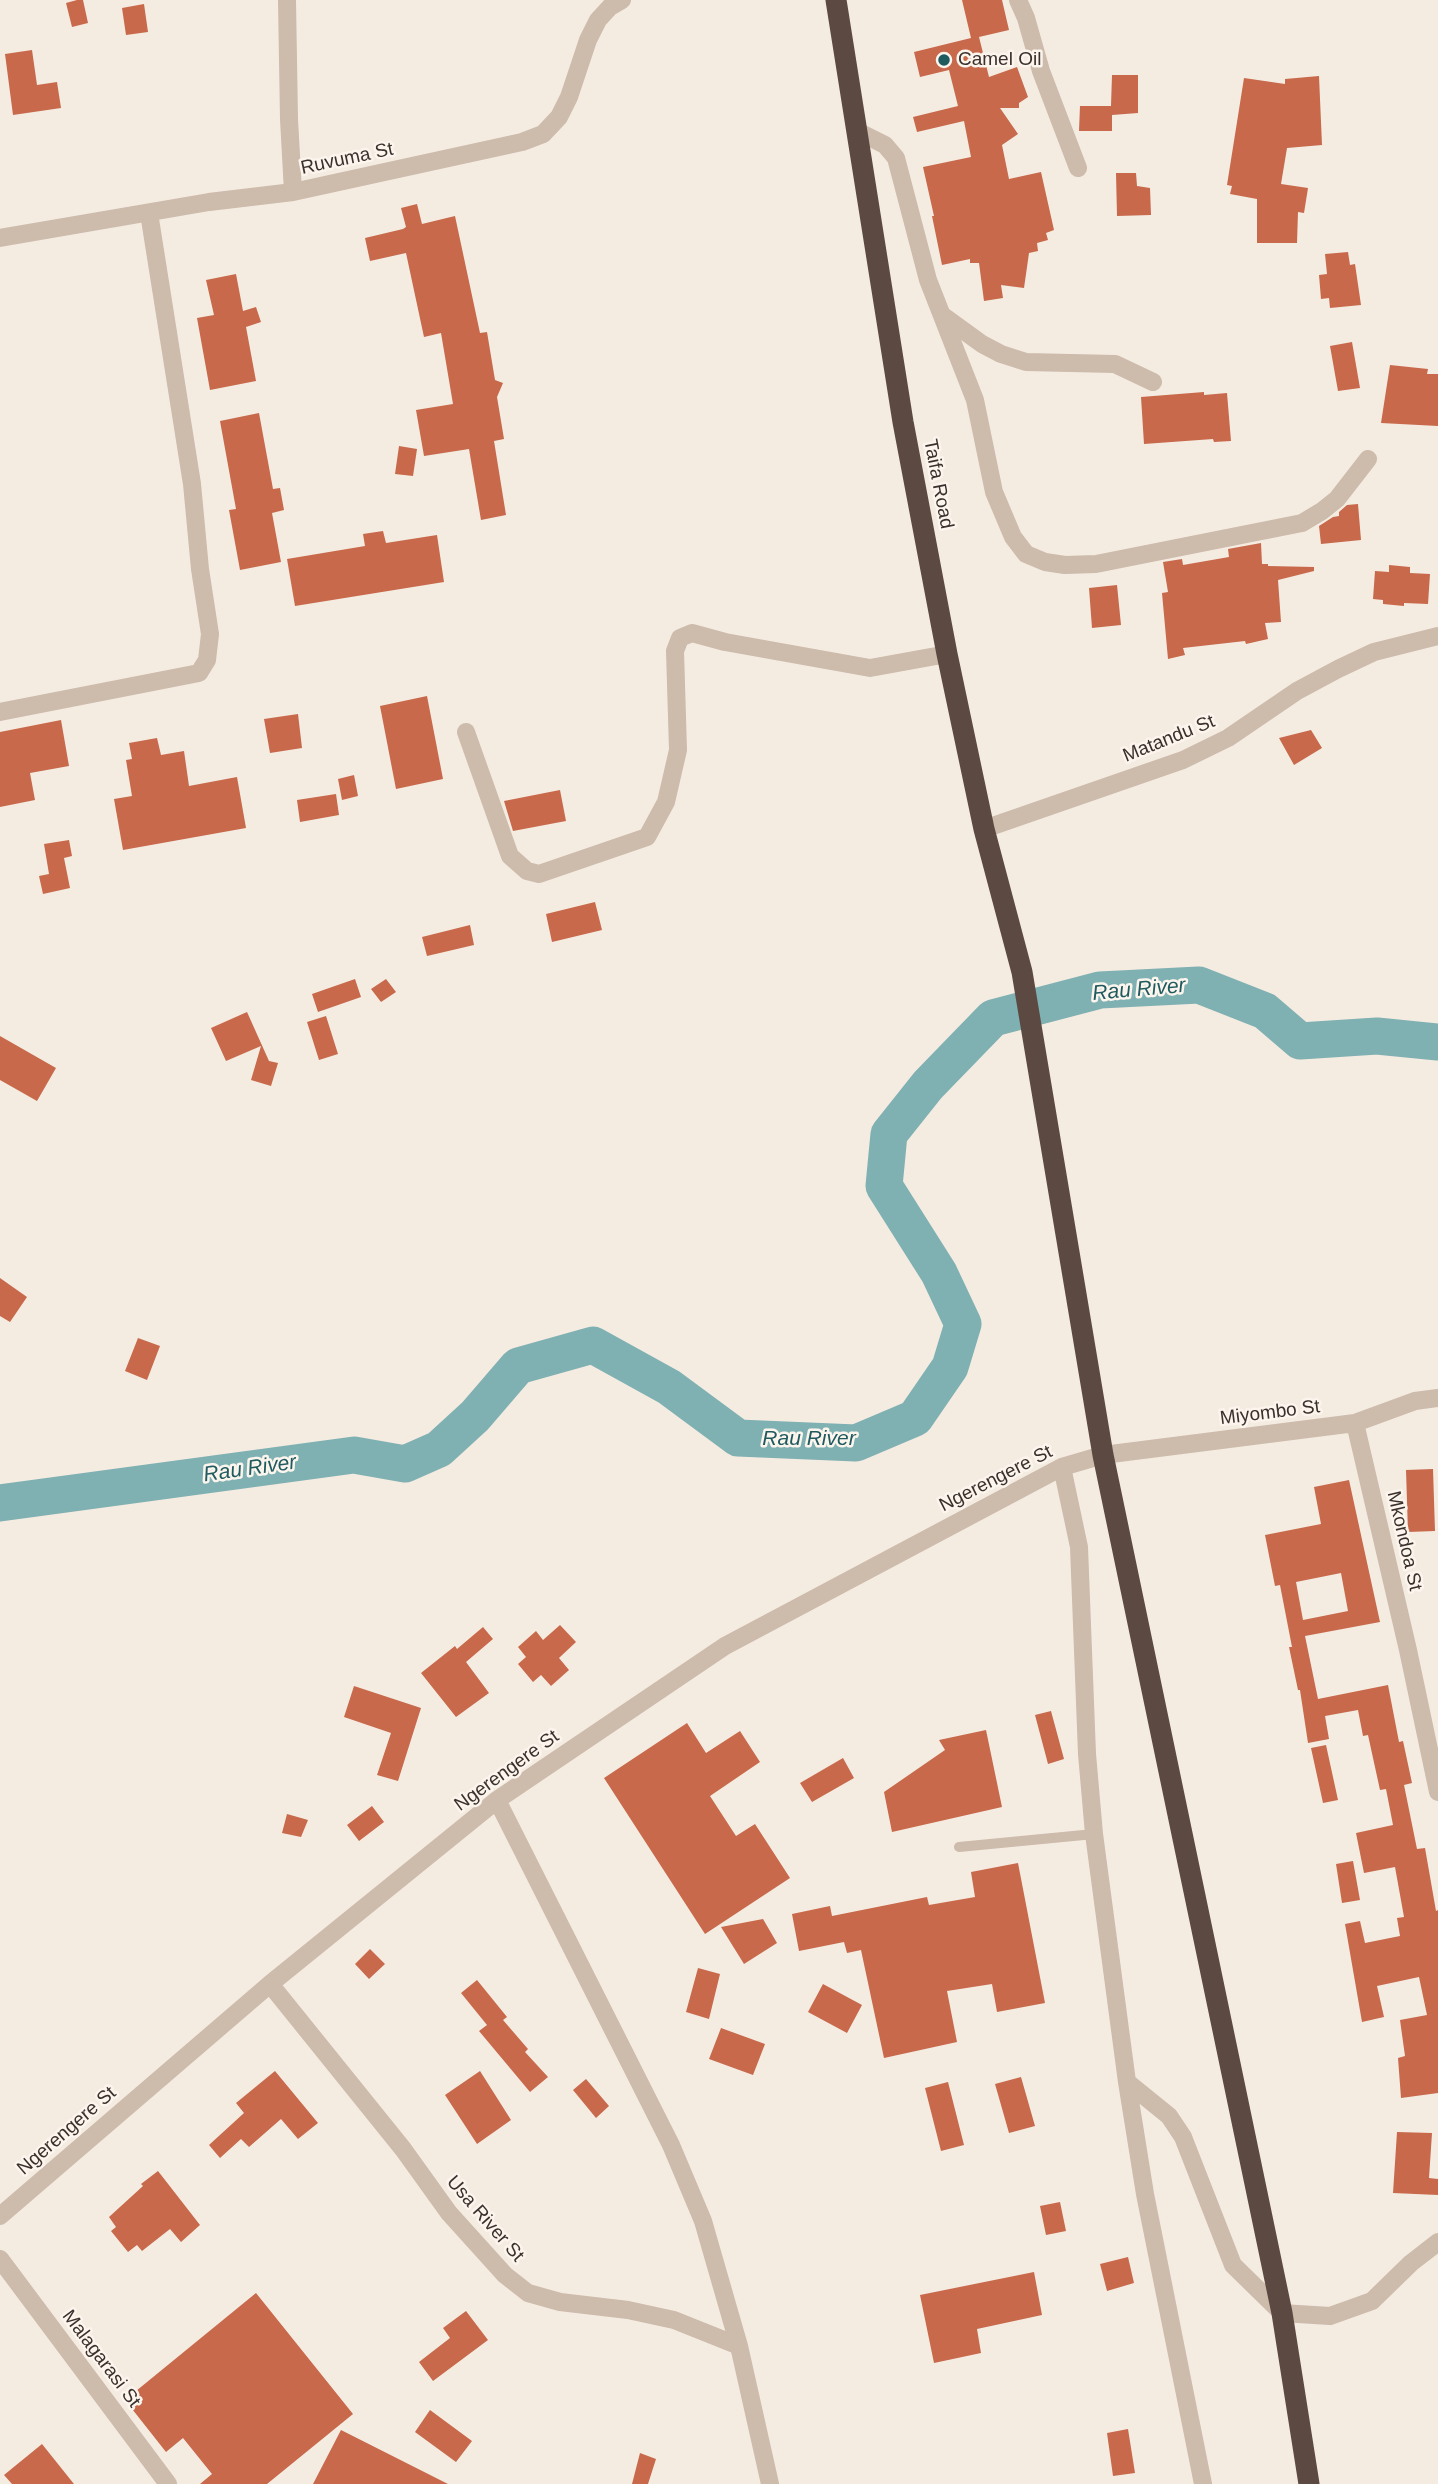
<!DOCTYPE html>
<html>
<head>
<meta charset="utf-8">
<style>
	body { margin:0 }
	canvas { display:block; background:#f4ebe1 }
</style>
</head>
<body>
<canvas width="1438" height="2484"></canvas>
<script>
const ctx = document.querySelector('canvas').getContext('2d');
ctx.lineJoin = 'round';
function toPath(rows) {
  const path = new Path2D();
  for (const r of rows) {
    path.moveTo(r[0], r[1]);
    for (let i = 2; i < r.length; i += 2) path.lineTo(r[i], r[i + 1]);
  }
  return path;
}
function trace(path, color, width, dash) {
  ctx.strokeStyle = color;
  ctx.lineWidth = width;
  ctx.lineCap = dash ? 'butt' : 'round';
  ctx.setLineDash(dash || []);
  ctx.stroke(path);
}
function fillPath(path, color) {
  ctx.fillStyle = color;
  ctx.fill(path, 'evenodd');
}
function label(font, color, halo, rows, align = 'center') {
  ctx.font = font + ' Helvetica,sans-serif';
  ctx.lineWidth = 5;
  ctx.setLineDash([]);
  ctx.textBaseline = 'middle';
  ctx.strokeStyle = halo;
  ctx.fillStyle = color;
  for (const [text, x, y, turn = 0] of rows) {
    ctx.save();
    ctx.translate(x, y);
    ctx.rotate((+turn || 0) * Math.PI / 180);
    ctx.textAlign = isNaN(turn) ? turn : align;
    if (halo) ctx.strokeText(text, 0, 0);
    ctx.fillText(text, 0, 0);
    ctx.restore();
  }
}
trace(toPath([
	[0,1503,354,1455,405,1464,439,1449,475,1416,518,1366,593,1345,669,1387,738,1438,856,1443,915,1418,950,1367,963,1324,939,1273,884,1186,889,1134,928,1085,993,1018,1100,990,1199,985,1265,1011,1300,1041,1377,1036,1438,1042]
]), '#7fb0b2', 37);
fillPath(toPath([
	[77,0,83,0,88,23,72,27,66,3],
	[962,0,1002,0,1009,30,979,37,989,77,1017,67,1028,97,1019,103,1019,108,1000,108,1018,134,1002,145,1009,179,1041,172,1054,230,1046,233,1048,240,1037,243,1038,251,1029,253,1024,288,1001,285,1003,298,984,301,979,263,970,263,970,259,942,265,932,216,934,216,923,167,971,157,964,121,917,132,913,117,958,106,949,70,920,77,914,52,971,38],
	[144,4,148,32,126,35,122,8],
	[32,50,37,85,57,82,61,108,13,115,5,54],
	[1112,75,1138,75,1138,113,1112,115,1112,131,1079,131,1080,106,1111,106],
	[1319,76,1322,145,1287,148,1281,184,1308,188,1304,213,1298,212,1297,243,1257,243,1257,199,1230,194,1232,186,1227,185,1244,78,1285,84,1285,79],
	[1116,173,1136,173,1137,186,1150,188,1151,215,1117,216],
	[417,204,422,224,455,216,480,333,487,332,495,380,503,383,497,397,504,439,494,441,506,515,481,520,469,449,424,456,416,410,453,404,441,333,424,337,406,253,370,261,365,238,403,229,406,227,401,208],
	[1348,252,1350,265,1355,264,1361,305,1330,308,1329,298,1321,299,1319,275,1327,274,1325,254],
	[236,274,243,311,256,307,261,322,246,327,256,381,210,390,197,318,214,315,206,280],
	[1352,342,1360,388,1338,391,1330,346],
	[1390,365,1428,369,1427,374,1438,374,1438,426,1381,423],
	[1204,392,1204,395,1227,393,1231,441,1214,442,1213,439,1144,444,1141,397],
	[259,413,273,489,280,488,284,510,272,513,281,562,240,570,229,510,236,509,220,421],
	[399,446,417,449,413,476,395,474],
	[1358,504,1361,540,1321,544,1319,526,1333,517,1339,516,1339,512,1347,505],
	[383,531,386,543,437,535,444,582,295,606,287,559,365,546,363,534],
	[1261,543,1262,564,1268,564,1268,566,1314,567,1314,571,1278,580,1281,622,1265,623,1268,639,1246,644,1245,641,1183,648,1185,655,1168,659,1162,593,1168,592,1163,562,1182,559,1183,565,1229,557,1228,549],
	[1389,565,1410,567,1410,573,1430,574,1428,604,1404,603,1404,606,1383,604,1383,600,1373,599,1375,571,1389,572],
	[1117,585,1121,625,1092,628,1089,588],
	[427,696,443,779,396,789,380,706],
	[298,714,302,748,270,753,264,719],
	[61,720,69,766,30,773,35,800,0,807,0,732],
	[1311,730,1322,748,1294,765,1279,738],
	[157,738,161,755,184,751,189,786,237,777,246,828,123,850,114,799,132,796,126,760,132,759,129,743],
	[354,775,358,796,342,800,338,779],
	[560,790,566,821,513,831,504,801],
	[336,794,339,815,300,822,297,800],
	[69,840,72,856,64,858,70,888,43,894,39,876,49,874,44,844],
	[595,902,602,930,552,942,546,914],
	[470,925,474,945,427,956,422,937],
	[355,979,361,997,318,1012,312,994],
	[386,979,396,992,381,1002,371,989],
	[247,1012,269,1061,278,1063,271,1086,251,1080,261,1046,226,1061,211,1028],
	[326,1016,338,1054,319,1060,307,1022],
	[0,1036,56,1068,37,1101,0,1080],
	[0,1278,27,1297,10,1322,0,1316],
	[138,1338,160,1346,147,1380,125,1371],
	[1433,1469,1435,1531,1408,1532,1406,1470],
	[1349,1480,1380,1622,1305,1636,1318,1699,1388,1685,1399,1742,1403,1741,1412,1783,1404,1785,1417,1849,1425,1848,1436,1911,1438,1910,1438,2093,1401,2098,1398,2058,1405,2056,1400,2020,1427,2015,1419,1977,1377,1986,1384,2017,1362,2022,1345,1924,1360,1921,1365,1943,1400,1936,1397,1918,1404,1917,1395,1867,1364,1873,1356,1833,1393,1825,1386,1789,1380,1790,1368,1735,1363,1736,1358,1710,1325,1716,1329,1739,1308,1743,1300,1690,1298,1690,1289,1647,1292,1647,1280,1585,1275,1586,1265,1535,1321,1524,1314,1487],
	[1341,1573,1348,1611,1303,1620,1296,1582],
	[560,1625,576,1642,559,1658,569,1670,551,1686,541,1675,533,1682,518,1664,526,1657,518,1647,536,1631,543,1640],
	[483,1627,493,1639,466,1662,489,1693,456,1717,421,1673,455,1646,457,1649],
	[354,1686,421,1708,398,1781,377,1775,391,1733,344,1717],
	[1051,1711,1064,1759,1048,1764,1035,1715],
	[687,1723,706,1753,740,1731,760,1762,710,1796,736,1836,755,1824,790,1878,705,1934,604,1778],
	[986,1730,1002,1807,892,1832,884,1792,945,1750,939,1740],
	[1326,1745,1338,1800,1323,1803,1311,1748],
	[843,1758,854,1778,812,1802,800,1783],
	[372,1806,384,1822,359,1841,347,1825],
	[287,1814,308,1820,301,1837,282,1833],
	[1353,1861,1360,1900,1342,1903,1336,1864],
	[1018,1863,1045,2003,997,2012,992,1984,947,1991,957,2042,884,2058,861,1950,847,1953,844,1942,799,1951,792,1914,830,1906,832,1916,927,1897,929,1905,975,1897,971,1872],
	[763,1919,777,1943,744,1964,721,1927],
	[370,1949,385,1964,369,1979,355,1964],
	[698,1968,720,1974,709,2019,686,2012],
	[477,1980,507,2017,503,2020,528,2049,525,2052,548,2077,530,2092,479,2031,487,2025,461,1993],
	[823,1984,862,2005,847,2033,808,2012],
	[721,2028,765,2044,753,2075,709,2059],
	[275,2071,318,2123,298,2139,281,2119,249,2147,241,2139,220,2158,209,2145,244,2113,236,2103],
	[480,2071,511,2120,477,2144,445,2095],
	[1021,2077,1035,2126,1009,2133,995,2084],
	[586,2079,609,2106,596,2118,573,2090],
	[948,2082,964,2145,941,2151,925,2088],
	[1397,2132,1432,2133,1429,2178,1438,2179,1438,2195,1393,2193],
	[158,2171,200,2225,181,2242,170,2229,142,2251,137,2245,128,2252,111,2231,116,2227,109,2217,143,2186,141,2184],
	[1060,2202,1066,2231,1046,2235,1040,2206],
	[1128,2257,1134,2283,1107,2291,1100,2264],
	[1034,2272,1042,2315,977,2329,981,2353,934,2363,920,2295],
	[256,2293,353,2414,267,2484,200,2484,212,2474,183,2438,166,2452,125,2400],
	[466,2311,488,2340,433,2381,419,2362,450,2338,443,2328],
	[430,2410,472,2441,456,2462,415,2432],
	[1128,2429,1135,2473,1113,2476,1107,2433],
	[341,2430,448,2484,313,2484],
	[42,2444,74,2484,12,2484,4,2475],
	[640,2453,656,2459,648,2484,632,2484]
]), '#c8694b');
trace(toPath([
	[959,1847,1094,1834]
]), '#cdbbac', 10);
trace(toPath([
	[287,0,289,119,293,192],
	[1018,0,1026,18,1041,71,1078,168],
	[857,131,885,145,896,158,928,280,975,400,994,492,1013,537,1026,554,1045,562,1065,565,1096,564,1302,523,1322,511,1337,499,1368,459],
	[0,238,209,202,293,192,522,142,543,134,559,117,569,97,588,40,598,20,610,7,622,0],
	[942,315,982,344,1001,354,1026,362,1115,364,1153,382],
	[0,712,199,673,207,660,210,634,200,569,192,484,149,213],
	[466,732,510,856,527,871,539,874,647,837,666,802,678,750,675,651,680,638,692,633,725,642,870,668,947,654],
	[984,829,1183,760,1228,738,1297,691,1338,669,1374,652,1438,636],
	[1355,1423,1408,1650,1438,1792],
	[1062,1467,1079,1547,1087,1754,1094,1834,1127,2082,1145,2194,1203,2484],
	[497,1800,671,2145,703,2221,739,2346,770,2484],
	[270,1984,403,2149,449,2213,505,2275,528,2293,560,2302,628,2310,674,2320,739,2346],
	[1127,2082,1169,2116,1183,2137,1233,2265,1282,2313,1330,2316,1372,2301,1411,2263,1438,2242],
	[0,2216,270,1984,497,1800,725,1646,1062,1467,1103,1455,1355,1423,1415,1401,1438,1398],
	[0,2259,168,2484]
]), '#cdbbac', 18);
trace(toPath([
	[836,0,903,422,947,654,984,829,1022,972,1103,1455,1282,2313,1309,2484]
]), '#5c4a42', 21);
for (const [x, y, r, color] of [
	[944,60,7,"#1f5a5e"]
]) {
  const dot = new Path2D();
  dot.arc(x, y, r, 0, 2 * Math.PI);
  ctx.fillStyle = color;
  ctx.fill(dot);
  trace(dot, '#fbf5ee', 2.5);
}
label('19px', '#3b302b', '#fbf5ee', [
	["Camel Oil",958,60]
], 'left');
label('19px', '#3b302b', '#fbf5ee', [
	["Ruvuma St",347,159,-12],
	["Taifa Road",938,484,79],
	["Matandu St",1169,739,-22],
	["Miyombo St",1270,1413,-7],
	["Ngerengere St",996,1479,-27],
	["Mkondoa St",1404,1541,77],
	["Ngerengere St",507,1771,-36],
	["Ngerengere St",67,2131,-41],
	["Usa River St",485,2219,49],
	["Malagarasi St",101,2359,53]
]);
label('italic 21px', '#1f5a5e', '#fbf5ee', [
	["Rau River",1139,990,-5],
	["Rau River",809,1439],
	["Rau River",250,1469,-8]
]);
</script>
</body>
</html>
